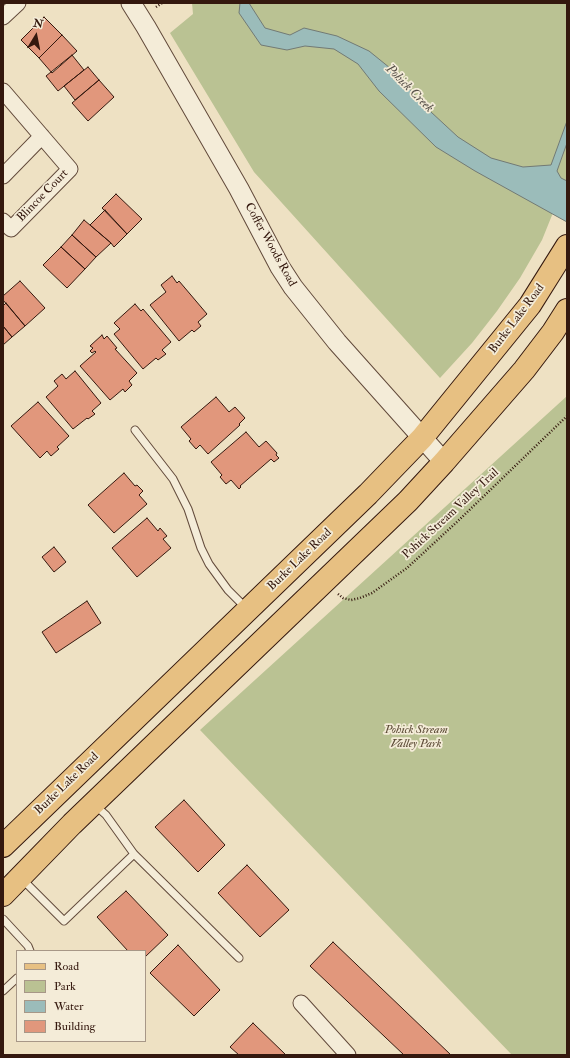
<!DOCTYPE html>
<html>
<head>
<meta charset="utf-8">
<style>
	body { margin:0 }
	#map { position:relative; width:570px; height:1058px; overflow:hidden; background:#eee1c3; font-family:"IM FELL Double Pica",serif }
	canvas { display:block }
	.frame { position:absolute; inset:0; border:4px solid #34180e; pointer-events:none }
	.legend { position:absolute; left:16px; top:950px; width:130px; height:92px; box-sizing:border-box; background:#f4ecd8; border:1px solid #a79787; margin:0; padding:5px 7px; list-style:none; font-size:12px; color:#34180e }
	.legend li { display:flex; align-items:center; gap:8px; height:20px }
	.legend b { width:20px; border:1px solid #a79787 }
	.north { position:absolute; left:16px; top:16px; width:40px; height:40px; -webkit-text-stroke:3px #f4ecd8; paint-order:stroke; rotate:10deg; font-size:11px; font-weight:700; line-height:16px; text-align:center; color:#34180e }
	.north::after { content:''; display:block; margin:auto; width:14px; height:18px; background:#34180e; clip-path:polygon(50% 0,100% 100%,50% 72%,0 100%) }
</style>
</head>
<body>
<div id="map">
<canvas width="570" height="1058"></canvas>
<div class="frame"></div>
<ul class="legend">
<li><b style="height:5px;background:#e7c082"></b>Road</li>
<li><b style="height:11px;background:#bac293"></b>Park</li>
<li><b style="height:11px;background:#9bbcba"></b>Water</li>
<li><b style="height:11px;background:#e1977c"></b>Building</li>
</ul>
<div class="north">N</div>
</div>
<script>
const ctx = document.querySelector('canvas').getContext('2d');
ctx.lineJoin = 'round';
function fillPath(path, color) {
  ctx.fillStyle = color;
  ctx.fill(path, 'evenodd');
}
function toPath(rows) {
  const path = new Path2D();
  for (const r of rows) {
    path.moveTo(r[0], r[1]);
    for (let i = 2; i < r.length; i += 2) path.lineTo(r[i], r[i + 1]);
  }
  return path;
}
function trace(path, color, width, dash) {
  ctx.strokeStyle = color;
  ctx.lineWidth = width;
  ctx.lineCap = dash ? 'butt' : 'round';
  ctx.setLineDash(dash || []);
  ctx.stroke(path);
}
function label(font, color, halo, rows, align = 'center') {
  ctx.font = font + ' "IM FELL Double Pica",serif';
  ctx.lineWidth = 3.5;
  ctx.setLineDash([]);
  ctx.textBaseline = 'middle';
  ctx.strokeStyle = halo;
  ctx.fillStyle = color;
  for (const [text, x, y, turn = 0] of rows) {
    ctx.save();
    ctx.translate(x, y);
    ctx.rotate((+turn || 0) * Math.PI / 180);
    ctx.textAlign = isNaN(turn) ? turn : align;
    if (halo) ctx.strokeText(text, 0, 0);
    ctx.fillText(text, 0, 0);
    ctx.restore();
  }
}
fillPath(toPath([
	[192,3,567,3,567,178,542,240,520,278,497,311,472,343,440,378,254,172,170,33,193,14],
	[567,396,567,1055,512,1055,200,730]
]), '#bac293');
const water = toPath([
	[240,3,249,3,265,28,290,35,304,28,337,36,369,51,390,68,431,112,458,137,491,158,523,167,551,165,567,121,567,143,557,171,561,178,567,181,567,222,475,171,436,147,379,91,358,64,334,49,305,46,287,50,261,45,239,13,240,3]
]);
fillPath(water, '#9bbcba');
trace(water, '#727a75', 1);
const building = toPath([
	[44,17,62,35,39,58,21,40,44,17],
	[62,35,77,51,52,73,39,58,62,35],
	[72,55,84,70,58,91,46,76,72,55],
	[88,67,99,80,75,100,64,86,88,67],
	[99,80,114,97,88,121,72,103,99,80],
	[116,194,142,219,127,234,102,208,116,194],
	[105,210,127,234,114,247,111,243,90,225,105,210],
	[84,220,111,243,96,257,72,235,84,220],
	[72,235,96,257,85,269,61,247,72,235],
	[61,247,85,269,67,288,43,265,61,247],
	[172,276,177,283,179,281,207,314,198,322,201,326,194,332,192,330,179,341,150,305,166,292,161,285,172,276],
	[20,281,45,308,25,326,3,300,3,296,20,281],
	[6,303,25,326,12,337,3,326,3,306,6,303],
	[135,304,141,311,143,309,171,342,162,350,166,354,158,360,156,358,143,369,114,334,120,329,114,323,135,304],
	[3,326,12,337,3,345,3,326],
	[102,335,104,339,107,336,117,348,115,349,137,373,129,381,132,385,125,392,123,389,110,400,80,366,96,352,95,351,92,353,90,351,93,348,90,346,102,335],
	[75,371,101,403,92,411,95,414,88,419,87,418,73,429,46,397,58,386,54,381,62,374,66,379,75,371],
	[216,397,229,412,235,407,245,418,239,424,240,425,208,454,200,445,196,449,189,441,191,439,181,427,216,397],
	[38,402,69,436,57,447,59,449,51,456,47,451,40,458,11,426,38,402],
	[246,432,259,447,266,441,277,453,276,455,279,458,274,462,271,459,240,486,241,487,239,489,231,480,226,484,220,477,222,475,211,462,246,432],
	[124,473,135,486,137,485,143,491,139,495,147,504,114,533,88,505,124,473],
	[147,518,158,531,160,528,167,536,163,539,171,548,137,577,112,548,147,518],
	[54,547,66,562,54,572,42,557,54,547],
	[87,601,101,623,56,653,42,632,87,601],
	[184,800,225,845,198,872,155,827,184,800],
	[247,865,289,910,260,937,218,893,247,865],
	[126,891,168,935,145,957,145,951,128,951,97,917,126,891],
	[333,942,451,1055,404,1055,310,966,333,942],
	[178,945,220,990,194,1016,150,973,178,945],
	[253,1023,286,1055,239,1055,230,1047,253,1023]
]);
fillPath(building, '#e1977c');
trace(building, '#34180e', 1);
const service = toPath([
	[135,430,173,479,188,509,201,548,209,564,228,590,247,609],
	[96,806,106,815,134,854,239,958],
	[22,879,64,921,134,854],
	[3,919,28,946,30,951],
	[3,991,17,978]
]);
const minor = toPath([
	[3,17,18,3],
	[3,91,70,169,11,229,3,221],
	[3,176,42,136],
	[301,1003,348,1055]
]);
const tertiary = toPath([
	[131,3,146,27,239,189,280,267,293,287,337,342,444,462]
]);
const primary = toPath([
	[3,846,368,494,422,438,530,305,567,246],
	[3,895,72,824,408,501,444,462,524,370,553,332,567,310]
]);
trace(service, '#624a3b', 9);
trace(minor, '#624a3b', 17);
trace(tertiary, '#624a3b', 21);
trace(primary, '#34180e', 24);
trace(toPath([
	[156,7,162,3],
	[338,594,343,598,351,600,360,598,372,593,407,568,459,520,567,416]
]), '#34180e', 2.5, [1, 2]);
trace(service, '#f4ecd8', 7);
trace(minor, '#f4ecd8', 15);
trace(tertiary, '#f4ecd8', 19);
trace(primary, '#e7c082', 22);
label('12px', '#34180e', '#f4ecd8', [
	["Blincoe Court",43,196,-46],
	["Coffer Woods Road",270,245,61],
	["Burke Lake Road",517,319,-53],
	["Pohick Stream Valley Trail",451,514,-43],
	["Burke Lake Road",300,560,-44],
	["Burke Lake Road",67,784,-44]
]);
label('italic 12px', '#5c4b36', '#f4ecd8', [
	["Pohick Stream",416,730],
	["Valley Park",416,744]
]);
label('italic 13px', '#58514a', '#f4ecd8', [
	["Pohick Creek",409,89,45]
]);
</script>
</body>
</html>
